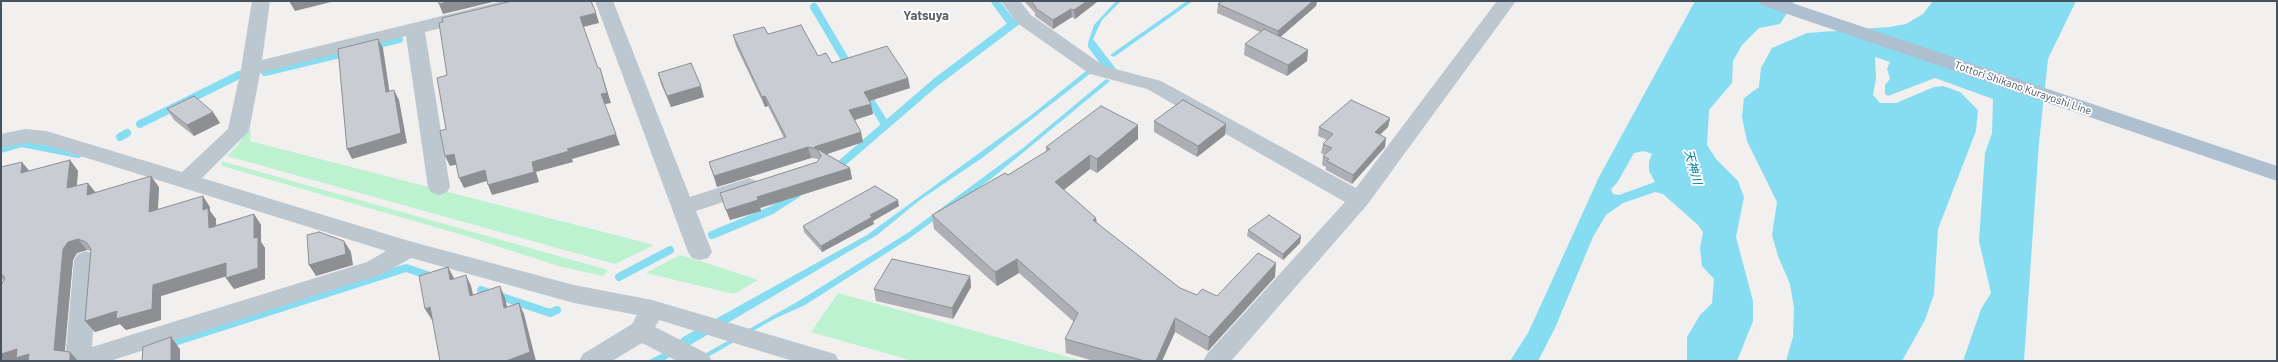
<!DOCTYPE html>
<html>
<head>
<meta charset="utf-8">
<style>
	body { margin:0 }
	#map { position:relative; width:2278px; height:362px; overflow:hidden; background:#f2efef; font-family:Barlow,sans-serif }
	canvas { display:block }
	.frame { position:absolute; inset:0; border:2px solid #46535e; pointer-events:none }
</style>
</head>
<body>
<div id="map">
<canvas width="2278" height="362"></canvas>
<div class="frame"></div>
</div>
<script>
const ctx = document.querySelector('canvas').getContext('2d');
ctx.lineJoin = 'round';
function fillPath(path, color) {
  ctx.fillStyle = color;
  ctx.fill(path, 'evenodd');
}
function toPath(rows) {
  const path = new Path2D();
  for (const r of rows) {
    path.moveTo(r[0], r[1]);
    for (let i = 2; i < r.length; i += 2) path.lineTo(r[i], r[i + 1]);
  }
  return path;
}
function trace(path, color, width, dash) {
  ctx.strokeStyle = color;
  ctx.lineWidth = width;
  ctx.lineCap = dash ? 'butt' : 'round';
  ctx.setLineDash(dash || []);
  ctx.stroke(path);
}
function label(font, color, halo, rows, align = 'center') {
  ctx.font = font + ' Barlow,"Noto Sans JP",sans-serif';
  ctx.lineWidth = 3.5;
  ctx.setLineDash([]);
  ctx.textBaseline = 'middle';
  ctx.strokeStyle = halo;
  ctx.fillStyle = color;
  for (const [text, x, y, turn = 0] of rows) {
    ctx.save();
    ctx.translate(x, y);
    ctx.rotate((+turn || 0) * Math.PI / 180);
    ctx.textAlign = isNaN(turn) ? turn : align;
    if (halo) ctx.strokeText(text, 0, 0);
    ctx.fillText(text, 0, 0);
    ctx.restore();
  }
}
fillPath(toPath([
	[248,130,251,131,250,141,654,245,615,264,227,156,237,146],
	[221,161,608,270,603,276,558,266,463,235,222,166],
	[680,255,700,261,758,280,734,294,646,273],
	[838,293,1083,361,913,361,811,332]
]), '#bcf2cf');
fillPath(toPath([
	[1116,1,1121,1,1102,20,1093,39,1116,69,1104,69,1088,47,1088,43,1094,25],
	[1187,1,1193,1,1114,57,1110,55],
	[1695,1,1795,1,1780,24,1759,28,1742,45,1733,61,1732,83,1709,110,1707,145,1716,159,1738,181,1744,197,1736,237,1753,301,1753,321,1737,361,1687,361,1687,337,1700,315,1712,303,1714,279,1702,266,1700,248,1703,232,1698,225,1663,194,1655,192,1623,203,1606,215,1593,237,1555,328,1538,361,1510,361,1528,333,1545,296,1599,177],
	[1644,151,1652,154,1649,162,1649,171,1655,182,1619,195,1613,194,1611,189,1617,183,1634,153],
	[1933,1,2076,1,2048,59,2039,143,2024,361,1963,361,1981,309,1991,293,1979,241,1985,153,1992,133,1993,99,1935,78,1888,96,1885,94,1885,85,1890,79,1887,69,1890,62,1875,57,1876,79,1873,95,1880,103,1896,103,1934,87,1943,86,1960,92,1978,110,1976,131,1938,229,1934,294,1925,320,1902,361,1786,361,1793,337,1794,308,1790,284,1778,256,1772,235,1777,202,1747,141,1742,117,1744,98,1759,87,1761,68,1772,48,1807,33,1889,27,1906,24,1923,14],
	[1086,71,1091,73,982,158,920,200,877,235,663,361,647,361,667,351,683,337,867,235,1030,116],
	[1106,79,1110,81,991,179,907,240,805,305,774,319,701,361,692,361,797,302,909,232,1023,148]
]), '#86ddf1');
trace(toPath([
	[995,1,1010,21],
	[814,7,850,68],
	[370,46,399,39],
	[265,72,348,52],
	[865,92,885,124],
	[140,124,239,75],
	[120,137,127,133],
	[1,149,22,143,78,154],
	[835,169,936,82,1017,21],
	[712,235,772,210,797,194],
	[619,277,670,250],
	[481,290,550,313,557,310],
	[165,345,406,268,436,278]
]), '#86ddf1', 8);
fillPath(toPath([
	[252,1,270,1,262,60,503,1,535,1,533,5,425,32,450,187,447,192,439,195,431,192,428,187,406,36,260,73,249,131,202,178,409,241,574,285,652,300,835,354,839,361,793,361,659,320,655,327,708,354,712,361,677,361,642,343,612,361,579,361,583,354,632,324,637,315,574,303,411,258,383,274,110,361,65,361,74,260,78,254,86,251,94,254,98,260,92,347,367,262,386,251,45,145,25,143,1,148,1,134,25,129,46,131,182,172,228,129,241,69,252,1],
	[595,1,613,1,690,197,749,178,757,181,760,186,757,191,696,211,712,252,708,258,700,260,692,258,688,252,595,1],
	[1001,1,1020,1,1031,15,1104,66,1161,81,1356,188,1497,1,1516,1,1367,205,1231,361,1203,361,1207,354,1345,202,1147,89,1090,74,1017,23,1001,1]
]), '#bcc7cf');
fillPath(toPath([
	[1759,1,1786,1,2277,166,2277,181,1761,5,1759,1]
]), '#aec0d0');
fillPath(toPath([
	[1024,1,1097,1,1097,2,1075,19,1072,17,1053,29,1035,16,1035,13],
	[1222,1,1317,1,1316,6,1280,37,1308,50,1307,61,1287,76,1244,55,1245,44,1260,32,1217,13,1218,4],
	[768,34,818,56,832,63,910,88,870,101,873,114,855,120,863,142,827,154,850,168,852,179,760,208,761,211,730,220,720,193,817,162,819,159,811,158,717,187,709,162,784,138,768,106,765,107,736,46,733,35],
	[658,73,704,97,671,107,661,84],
	[167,109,213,112,220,123,194,136,174,120],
	[1390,118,1388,127,1380,135,1385,147,1352,184,1326,170,1326,167,1322,165,1323,156,1325,155,1321,153,1323,144,1327,140,1318,136,1319,127],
	[1154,121,1226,124,1225,135,1197,157,1154,132],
	[1138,125,1138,139,1097,173,1090,169,1064,190,1096,218,1097,223,1180,288,1197,295,1217,296,1275,277,1208,351,1175,332,1162,361,1094,361,1066,353,1065,339,1074,322,1019,273,997,286,934,229,932,215,1008,175,1046,152,1046,147],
	[70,160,78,171,77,186,96,192,159,187,158,209,210,207,210,211,216,219,216,225,254,214,261,225,261,242,265,248,265,279,234,289,226,278,226,276,161,296,161,320,126,330,120,324,95,332,85,321,91,251,87,250,77,253,73,260,64,351,70,352,78,361,1,361,4,280,1,279,1,167,29,171],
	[899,206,873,221,874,224,822,252,804,232,803,226],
	[1248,230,1301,236,1300,243,1283,260,1247,236],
	[970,276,971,287,953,319,876,301,874,289]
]), '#adafb5');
fillPath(toPath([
	[289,1,335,1,295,11],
	[452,1,497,1,443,14,439,4],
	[1087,1,1097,1,1097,2,1075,19,1074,10],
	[1313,1,1317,1,1316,6,1277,40,1278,31],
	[1071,9,1072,17,1053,29,1053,20],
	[596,13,599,23,583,27,580,17],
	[378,39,383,48,391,102,386,92],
	[1308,50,1307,61,1287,76,1288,65],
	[600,68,611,103,605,104,601,94],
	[908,78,910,88,866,102,864,92],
	[701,86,704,97,671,107,667,96],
	[394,90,399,100,407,143,352,159,347,149],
	[765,96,768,106,765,107,762,97],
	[871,104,873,114,851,121,849,110],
	[213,112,220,123,194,136,187,125],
	[1390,118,1388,127,1373,141,1375,132],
	[1226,124,1225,135,1197,157,1198,146],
	[1138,125,1138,139,1097,173,1097,159],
	[861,132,863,142,821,156,817,149,814,147],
	[616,134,620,145,572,159,573,162,536,172,539,182,492,195,488,185,532,162,567,149],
	[1386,138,1385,147,1352,184,1353,175],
	[808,147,811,158,717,187,714,176],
	[454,154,459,164,450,166,445,156],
	[1090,155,1090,169,1056,196,1055,182],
	[70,160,78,171,75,199,67,188],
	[22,162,31,173,21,173],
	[850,168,852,179,760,208,757,197],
	[485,170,490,180,464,188,459,178],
	[151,176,159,187,157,222,149,212],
	[88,183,97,194,87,195],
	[203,196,210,207,210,211,216,219,216,238,209,228,203,210],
	[758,200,761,211,730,220,726,210],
	[898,200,899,206,873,221,874,224,822,252,821,246,870,215],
	[254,214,261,225,261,242,265,248,265,279,234,289,226,278,254,238],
	[1096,218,1097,232,1093,220],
	[1301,236,1300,243,1283,260,1283,254],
	[78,239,87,250,77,253,73,260,64,361,54,350,63,249,68,242],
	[344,241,351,252,353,265,316,276,309,265],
	[1017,259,1019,273,997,286,995,272],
	[226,263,234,274,161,296,161,320,126,330,120,324,95,332,85,321,117,311,153,285],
	[1276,263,1275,277,1208,351,1209,337],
	[448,267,454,278,456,291,450,280],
	[466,275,471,286,476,307,470,296],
	[970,276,971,287,953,319,952,308],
	[500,286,505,298,510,319,504,308],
	[519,303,524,314,536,361,506,361],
	[430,307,437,318,432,320,425,309],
	[1175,318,1175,332,1162,361,1156,361],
	[171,337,180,349,180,361,171,361],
	[17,349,29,354,36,361,1,361,1,354],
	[70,352,78,361,70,361]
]), '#8d8f93');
const building = toPath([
	[438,1,452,1,439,4,438,1],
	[512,1,591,1,596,13,580,17,598,68,600,68,607,93,601,94,616,134,567,149,569,151,532,162,534,172,488,185,485,170,459,178,454,154,445,156,440,131,446,129,437,78,447,75,439,23,443,22,442,18,512,1],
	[1031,1,1087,1,1074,10,1071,9,1053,20,1035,8,1036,7,1031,1],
	[1222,1,1313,1,1278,31,1218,4,1222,1],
	[801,25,818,56,826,53,832,63,887,46,908,78,864,92,871,104,849,110,861,132,814,147,850,168,757,197,758,200,726,210,720,193,817,162,821,156,817,149,808,147,714,176,709,162,786,137,765,96,762,97,733,35,764,27,768,34,801,25],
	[1264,29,1308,50,1288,65,1245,44,1264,29],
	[378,39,386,92,394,90,401,133,347,149,338,49,378,39],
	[691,63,701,86,667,96,658,73,691,63],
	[194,96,213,112,187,125,167,109,194,96],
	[1183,100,1226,124,1198,146,1154,121,1183,100],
	[1351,100,1390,118,1375,132,1386,138,1353,175,1327,161,1329,159,1323,156,1332,148,1323,144,1333,134,1319,127,1351,100],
	[1101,106,1138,125,1097,159,1090,155,1055,182,1096,218,1093,220,1180,288,1197,295,1202,289,1217,296,1258,253,1276,263,1209,337,1175,318,1156,361,1145,361,1065,339,1078,313,1017,259,995,272,932,215,1005,173,1008,175,1050,149,1046,147,1101,106],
	[70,160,67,188,88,183,87,195,151,176,149,212,203,196,203,210,208,208,209,228,254,214,254,238,258,237,258,268,226,278,226,263,153,285,152,309,116,319,117,311,85,321,91,249,86,242,78,239,68,242,63,249,54,350,70,352,70,361,28,361,29,354,16,358,17,349,1,354,1,285,5,278,1,273,1,167,22,162,21,173,70,160],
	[875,186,898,200,870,215,872,217,821,246,803,226,875,186],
	[1269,215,1301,236,1283,254,1248,230,1269,215],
	[319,232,344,241,346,254,309,265,307,235,319,232],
	[892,259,970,276,952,308,874,289,892,259],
	[448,267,450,280,466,275,470,296,500,286,504,308,519,303,530,352,506,361,440,361,430,307,425,309,419,276,448,267],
	[171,337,171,361,142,361,143,347,171,337]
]);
fillPath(building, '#c9ccd2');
trace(building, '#8d8f93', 1);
label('11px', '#46535e', '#fff', [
	["Tottori Shikano Kurayoshi Line",2023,88,19]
]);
label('italic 12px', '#067f9b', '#fff', [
	["天神川",1693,167,75]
]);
label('bold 13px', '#5b6065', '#fff', [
	["Yatsuya",926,16]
]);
</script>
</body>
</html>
